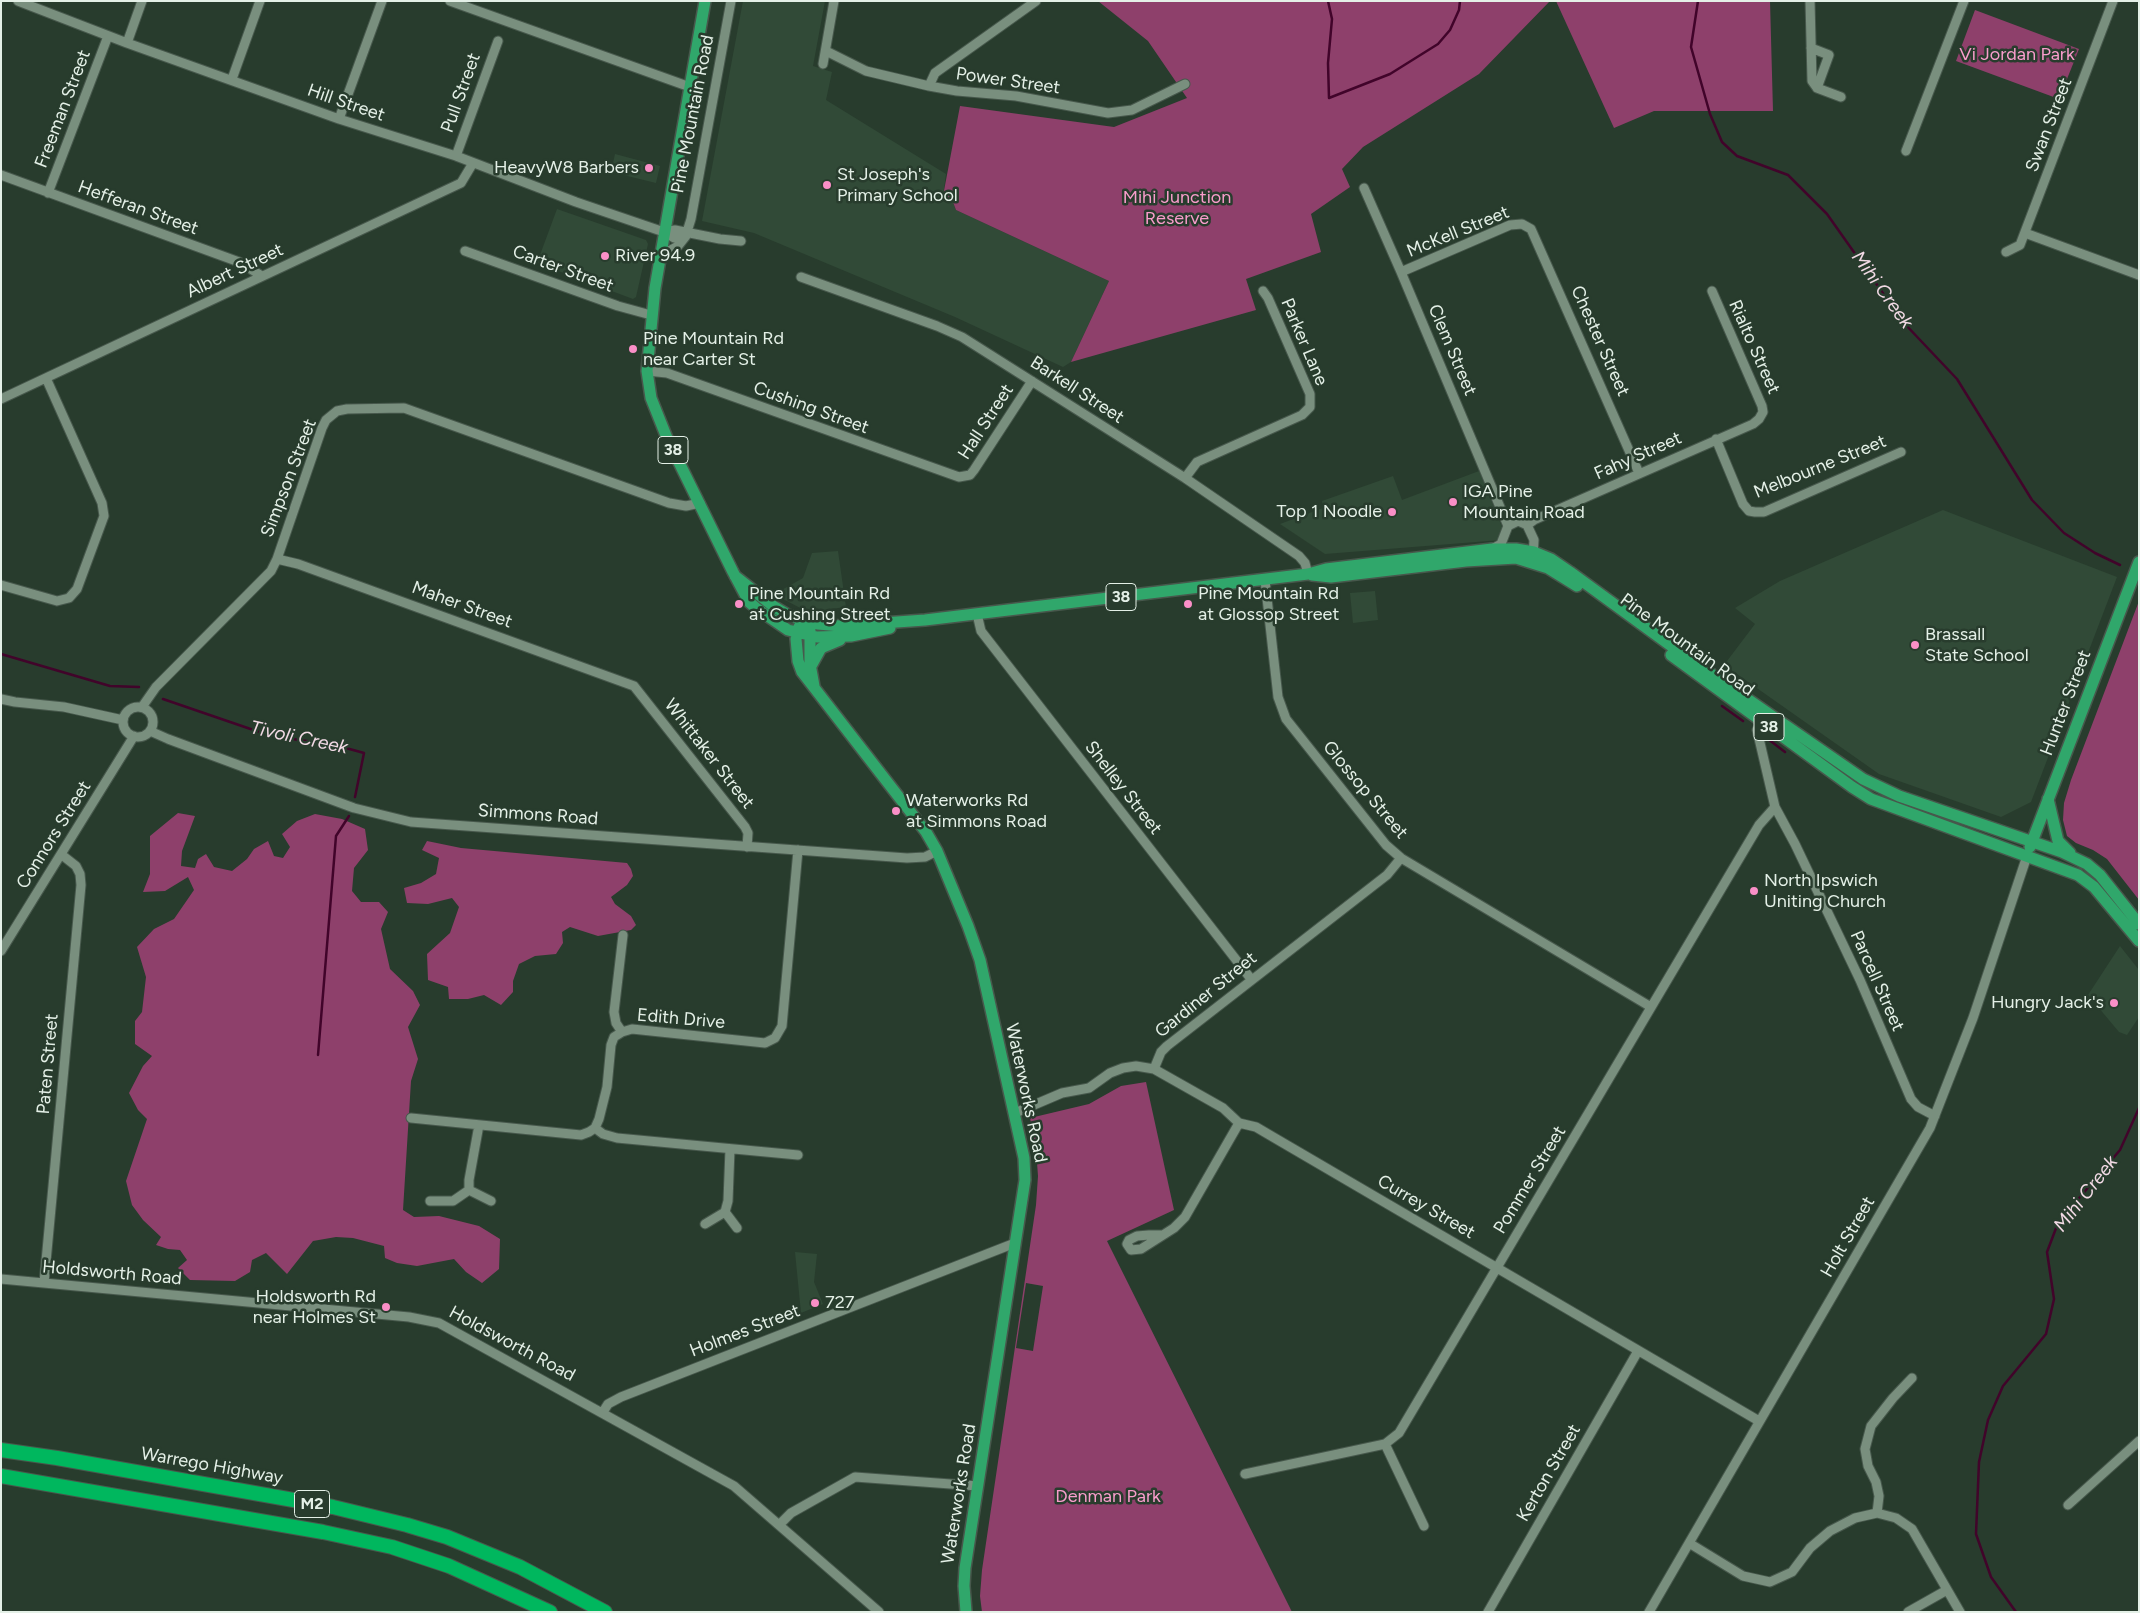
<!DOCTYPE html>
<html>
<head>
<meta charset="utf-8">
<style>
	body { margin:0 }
	#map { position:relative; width:2140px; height:1613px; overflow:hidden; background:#283c2d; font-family:Figtree,sans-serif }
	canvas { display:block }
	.frame { position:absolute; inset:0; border:2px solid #e4f0e7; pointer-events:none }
</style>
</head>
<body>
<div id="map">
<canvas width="2140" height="1613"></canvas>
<div class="frame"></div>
</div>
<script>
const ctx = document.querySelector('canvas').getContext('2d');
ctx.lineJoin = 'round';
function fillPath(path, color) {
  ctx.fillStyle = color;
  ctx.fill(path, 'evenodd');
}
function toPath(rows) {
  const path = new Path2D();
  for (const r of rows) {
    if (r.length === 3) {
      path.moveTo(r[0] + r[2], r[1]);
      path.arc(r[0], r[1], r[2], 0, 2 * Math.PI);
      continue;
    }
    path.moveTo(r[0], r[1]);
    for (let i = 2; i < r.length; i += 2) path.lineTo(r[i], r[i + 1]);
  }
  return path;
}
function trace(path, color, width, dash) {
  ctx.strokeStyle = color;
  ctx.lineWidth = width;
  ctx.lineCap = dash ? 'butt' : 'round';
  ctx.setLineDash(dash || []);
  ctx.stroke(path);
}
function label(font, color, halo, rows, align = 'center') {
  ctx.font = font + ' Figtree,sans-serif';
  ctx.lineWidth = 5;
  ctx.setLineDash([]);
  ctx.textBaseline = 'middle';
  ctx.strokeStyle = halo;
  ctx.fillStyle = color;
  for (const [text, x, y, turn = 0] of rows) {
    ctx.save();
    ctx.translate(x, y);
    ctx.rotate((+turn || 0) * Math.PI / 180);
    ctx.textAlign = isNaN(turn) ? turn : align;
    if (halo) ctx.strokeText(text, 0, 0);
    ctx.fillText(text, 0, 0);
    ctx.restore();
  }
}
fillPath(toPath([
	[743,1,825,1,813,66,832,72,826,100,946,174,943,196,953,202,956,210,1109,281,1071,362,1063,367,955,317,754,233,702,221],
	[615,154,660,166,656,183,611,172],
	[557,209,646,240,648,244,636,297,633,299,537,263],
	[1479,471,1505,534,1501,540,1325,554,1280,524,1323,508,1322,501,1393,476,1402,500],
	[1943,510,2117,577,2031,802,2001,817,1879,774,1724,665,1755,624,1735,608,1780,581],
	[838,551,846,607,808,612,783,599,780,591,803,578,812,553],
	[1375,591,1378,620,1353,623,1350,593],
	[2120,946,2139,970,2139,1017,2127,1035,2119,1032,2088,995],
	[795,1252,817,1254,814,1282,823,1304,801,1313]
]), '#314a37');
fillPath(toPath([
	[1098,1,1550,1,1479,74,1363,147,1342,169,1350,187,1311,214,1321,252,1246,279,1256,310,1071,362,1109,281,956,210,953,202,943,196,960,106,1114,127,1187,98,1148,41],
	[1556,1,1770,1,1773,111,1654,111,1614,128],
	[1975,10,2079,49,2059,99,1956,61],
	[2139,601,2139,900,2107,859,2093,850,2076,843,2067,836,2063,820,2064,803,2071,780],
	[178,813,195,816,182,851,181,866,195,868,198,859,206,854,214,867,232,871,247,859,254,849,268,841,274,856,283,858,290,847,282,834,297,821,315,814,342,819,365,829,368,850,354,868,352,891,361,902,379,902,388,912,381,929,390,969,413,991,420,1005,408,1027,418,1059,411,1081,403,1210,414,1217,439,1216,479,1226,500,1239,499,1269,482,1283,466,1272,454,1259,417,1266,397,1263,385,1258,384,1246,353,1238,336,1237,313,1241,287,1274,266,1253,252,1260,250,1272,235,1281,190,1280,178,1268,187,1260,180,1250,168,1249,156,1245,161,1237,143,1220,132,1205,126,1181,147,1119,138,1110,129,1093,143,1066,152,1056,135,1044,135,1021,142,1012,146,977,137,947,154,929,174,919,194,890,188,877,165,891,143,892,150,874,150,836],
	[427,841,461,848,627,863,631,869,633,876,627,885,611,897,615,904,631,916,636,925,631,930,598,936,570,927,562,932,563,943,556,954,535,956,519,964,513,981,513,992,501,1005,484,995,468,999,449,999,448,987,428,980,427,954,450,933,459,907,452,898,428,904,407,903,404,888,421,883,436,874,439,858,422,850],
	[1146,1082,1174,1210,1107,1241,1292,1612,982,1612,980,1596,982,1570,1036,1205,1038,1176,1036,1149,1030,1118,1089,1104,1121,1086],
	[1026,1283,1043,1286,1033,1351,1016,1348]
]), '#8e406b');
trace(toPath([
	[1328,1,1332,19,1328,63,1329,98,1390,74,1438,44,1450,30,1459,10,1460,1],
	[1698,1,1691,47,1710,114,1722,142,1737,156,1788,175,1827,214,1904,323,1957,379,2032,500,2064,533,2095,553,2120,565],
	[1,654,110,686,139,687],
	[163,699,271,736,335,745,364,753,355,797],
	[1722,706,1743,721],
	[1768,739,1785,752],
	[318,1055,336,836,349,816],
	[2016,1612,1991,1577,1976,1534,1979,1462,1988,1420,2003,1386,2046,1334,2054,1299,2047,1252,2058,1223,2120,1150,2139,1108]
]), '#41042a', 2.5);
const minor = toPath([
	[18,1,127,43,339,119,456,156,576,202,664,232,674,238,680,238,686,235,691,219,731,1],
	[450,1,690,87],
	[1810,1,1812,81,1817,88,1841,97],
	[127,43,142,1],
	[1811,48,1829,55,1817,88],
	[826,51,866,71,929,86,957,91,1016,96,1108,113,1132,110,1185,84],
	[823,64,834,1],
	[232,79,260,1],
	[929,86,935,73,1036,1],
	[339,119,382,1],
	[1906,151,1964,1],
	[456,156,498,41],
	[1,175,239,262,262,276],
	[1364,188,1401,272,1508,526],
	[48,193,108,36],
	[664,232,675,230,720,239,741,241],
	[2025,233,2139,275],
	[465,251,618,306,651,315],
	[2006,252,2020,245,2113,1],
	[660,256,678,246,686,236],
	[1401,272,1510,225,1522,224,1531,229,1639,473],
	[801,277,937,326,962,337,1185,478,1299,556,1305,563,1308,574],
	[647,371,667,373,959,477,970,475,974,470,1032,381],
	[1,399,461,183,473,163],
	[1716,439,1743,504,1749,511,1755,512,1764,512,1901,452],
	[1185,478,1197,462,1302,415,1310,407,1310,394,1268,298,1263,291],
	[1527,525,1534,520,1753,424,1759,419,1763,412,1762,406,1712,291],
	[1492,549,1501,544,1508,526,1518,521,1527,525,1534,540,1533,558],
	[277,559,298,564,634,686,745,827,748,833,747,847],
	[1265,580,1278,697,1286,719,1386,845,1401,858,1651,1007],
	[1,585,57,601,69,598,77,589,104,516,102,503,46,378],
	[977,614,981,631,1251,979],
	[1,699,15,702,64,707,123,720],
	[142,707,156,687,271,571,277,559,322,428,326,420,337,411,347,409,404,408,669,503,686,506,700,503],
	[138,722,15],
	[1764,717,1757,730,1775,807,1795,844,1860,980,1911,1099,1918,1107,1935,1116],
	[150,731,168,739,354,808,411,822,907,858,925,857,937,851],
	[1,951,134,736],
	[622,1032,616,1023,614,1012,623,935],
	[1154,1069,1223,1108,1239,1123,1256,1127,1273,1137,1759,1421],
	[1015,1113,1062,1093,1089,1088,1110,1073,1123,1068,1136,1066,1154,1069,1161,1052,1167,1046,1387,875,1401,858],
	[411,1118,581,1135,589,1132,595,1128,599,1119,607,1087,611,1045,614,1037,622,1032,632,1029,765,1043,775,1038,782,1026,798,850],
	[479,1125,469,1180,469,1190,491,1201],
	[595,1128,603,1134,617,1138,798,1155],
	[430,1201,453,1201,469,1190],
	[725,1212,728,1201,730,1149],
	[705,1224,725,1212,737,1228],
	[1149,1235,1163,1235,1141,1249,1131,1250,1127,1244,1129,1240,1137,1236,1149,1235],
	[1163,1235,1174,1228,1185,1217,1239,1123],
	[1,1279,409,1317,439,1323,734,1486,879,1612],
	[44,1283,81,885,80,874,76,866,62,855],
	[603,1412,608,1404,621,1397,1015,1243],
	[1385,1444,1424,1526],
	[1245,1474,1385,1444,1399,1433,1759,825,1775,807],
	[2068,1505,2139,1441],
	[1877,1513,1879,1496,1876,1482,1868,1466,1865,1449,1871,1426,1893,1398,1912,1378],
	[779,1525,791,1513,855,1477,978,1486],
	[1689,1543,1743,1576,1770,1582,1792,1572,1810,1548,1830,1531,1855,1518,1877,1513,1896,1518,1912,1529,1960,1612],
	[1488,1612,1638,1351],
	[1649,1612,1930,1128,1973,1018,2027,856],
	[1908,1612,1947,1590]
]);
const major = toPath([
	[705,1,655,288,647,371,651,398,667,438,733,572,749,602,756,608,788,630,817,637,851,636,890,628],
	[1312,575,1331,577,1466,561,1516,558,1548,568,1577,586],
	[735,576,773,606,788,615,818,624,840,626,925,620,1308,574,1326,569,1492,549,1516,549,1534,552,1551,559,1570,572,1681,653,1863,779,1899,796,2062,852,2087,864,2100,875,2139,924],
	[805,621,799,627,796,639,798,661,802,672,926,832,937,851,968,926,980,960,1024,1158,1025,1180,965,1568,964,1586,966,1612],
	[810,630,810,664,814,686],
	[1671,655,1852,787,1871,799,2078,875,2094,887,2139,941],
	[811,666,821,648,840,640],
	[2048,799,2058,841,2070,853],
	[2030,847,2139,562]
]);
const highway = toPath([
	[1,1450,57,1458,333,1507,407,1525,447,1537,520,1567,605,1612],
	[1,1476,323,1532,392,1547,449,1566,550,1612]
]);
trace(minor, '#47584c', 11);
trace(major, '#47584c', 14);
trace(highway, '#47584c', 16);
trace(minor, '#798f7e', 9);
trace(major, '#30a76b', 11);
trace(highway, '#00b75e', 14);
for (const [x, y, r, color] of [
	[649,168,5,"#fa8fc7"],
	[827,185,5,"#fa8fc7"],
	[605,256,5,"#fa8fc7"],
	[633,349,5,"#fa8fc7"],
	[1453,502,5,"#fa8fc7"],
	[1392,512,5,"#fa8fc7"],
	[739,604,5,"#fa8fc7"],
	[1188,604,5,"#fa8fc7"],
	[1915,645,5,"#fa8fc7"],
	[896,811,5,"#fa8fc7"],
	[1754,891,5,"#fa8fc7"],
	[2114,1003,5,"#fa8fc7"],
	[815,1303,5,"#fa8fc7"],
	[386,1307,5,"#fa8fc7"]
]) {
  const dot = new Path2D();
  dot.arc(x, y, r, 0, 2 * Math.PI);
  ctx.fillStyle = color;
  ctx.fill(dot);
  trace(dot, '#283c2d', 2);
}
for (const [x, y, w] of [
	[673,450,30],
	[1121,597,30],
	[1769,727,30],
	[312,1504,35]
]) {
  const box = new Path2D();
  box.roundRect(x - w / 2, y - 13.5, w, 27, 4);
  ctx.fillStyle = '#283c2d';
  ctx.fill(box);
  trace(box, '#e4f0e7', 1);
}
label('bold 16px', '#e4f0e7', null, [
	["38",673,450],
	["38",1121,597],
	["38",1769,727],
	["M2",312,1504]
]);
label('18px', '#f99dcc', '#283c2d', [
	["Vi Jordan Park",2017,55],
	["Mihi Junction",1177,198],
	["Reserve",1177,219],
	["Denman Park",1108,1497]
]);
label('18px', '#e4f0e7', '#283c2d', [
	["Power Street",1008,81,8],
	["Pull Street",461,93,-70],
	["Hill Street",346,103,19],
	["Freeman Street",63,109,-69],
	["Pine Mountain Road",693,114,-79],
	["Swan Street",2049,125,-69],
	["Hefferan Street",138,208,20],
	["McKell Street",1458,232,-22],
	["Carter Street",563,269,20],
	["Albert Street",235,271,-25],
	["Chester Street",1600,341,66],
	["Parker Lane",1304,342,67],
	["Rialto Street",1754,347,66],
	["Clem Street",1452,350,67],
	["Barkell Street",1077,390,33],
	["Cushing Street",811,408,20],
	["Hall Street",986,422,-57],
	["Fahy Street",1638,456,-24],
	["Melbourne Street",1820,467,-22],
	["Simpson Street",289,478,-69],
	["Maher Street",462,605,20],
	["Pine Mountain Road",1687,645,36],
	["Hunter Street",2066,703,-69],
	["Whittaker Street",709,754,52],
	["Shelley Street",1123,788,52],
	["Glossop Street",1365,790,50],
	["Simmons Road",538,815,4],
	["Connors Street",54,835,-58],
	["Parcell Street",1877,981,66],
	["Gardiner Street",1206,995,-39],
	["Edith Drive",681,1019,5],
	["Paten Street",48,1064,-85],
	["Waterworks Road",1026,1093,78],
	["Pommer Street",1530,1180,-59],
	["Currey Street",1426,1207,30],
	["Holt Street",1848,1237,-60],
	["Holdsworth Road",112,1273,5],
	["Holmes Street",745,1331,-21],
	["Holdsworth Road",512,1344,28],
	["Warrego Highway",212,1466,10],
	["Kerton Street",1549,1473,-60],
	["Waterworks Road",959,1494,-81]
]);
label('18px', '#e4f0e7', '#283c2d', [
	["HeavyW8 Barbers",639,168,"right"],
	["St Joseph's",837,175],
	["Primary School",837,196],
	["River 94.9",615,256],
	["Pine Mountain Rd",643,339],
	["near Carter St",643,360],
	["IGA Pine",1463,492],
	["Mountain Road",1463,513],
	["Top 1 Noodle",1382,512,"right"],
	["Pine Mountain Rd",749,594],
	["at Cushing Street",749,615],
	["Pine Mountain Rd",1198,594],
	["at Glossop Street",1198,615],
	["Brassall",1925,635],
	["State School",1925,656],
	["Waterworks Rd",906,801],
	["at Simmons Road",906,822],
	["North Ipswich",1764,881],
	["Uniting Church",1764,902],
	["Hungry Jack's",2104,1003,"right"],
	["Holdsworth Rd",376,1297,"right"],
	["near Holmes St",376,1318,"right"],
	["727",825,1303]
], 'left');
label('italic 19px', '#f2dae5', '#283c2d', [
	["Mihi Creek",1882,290,54],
	["Tivoli Creek",299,738,12],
	["Mihi Creek",2086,1194,-52]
]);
</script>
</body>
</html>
